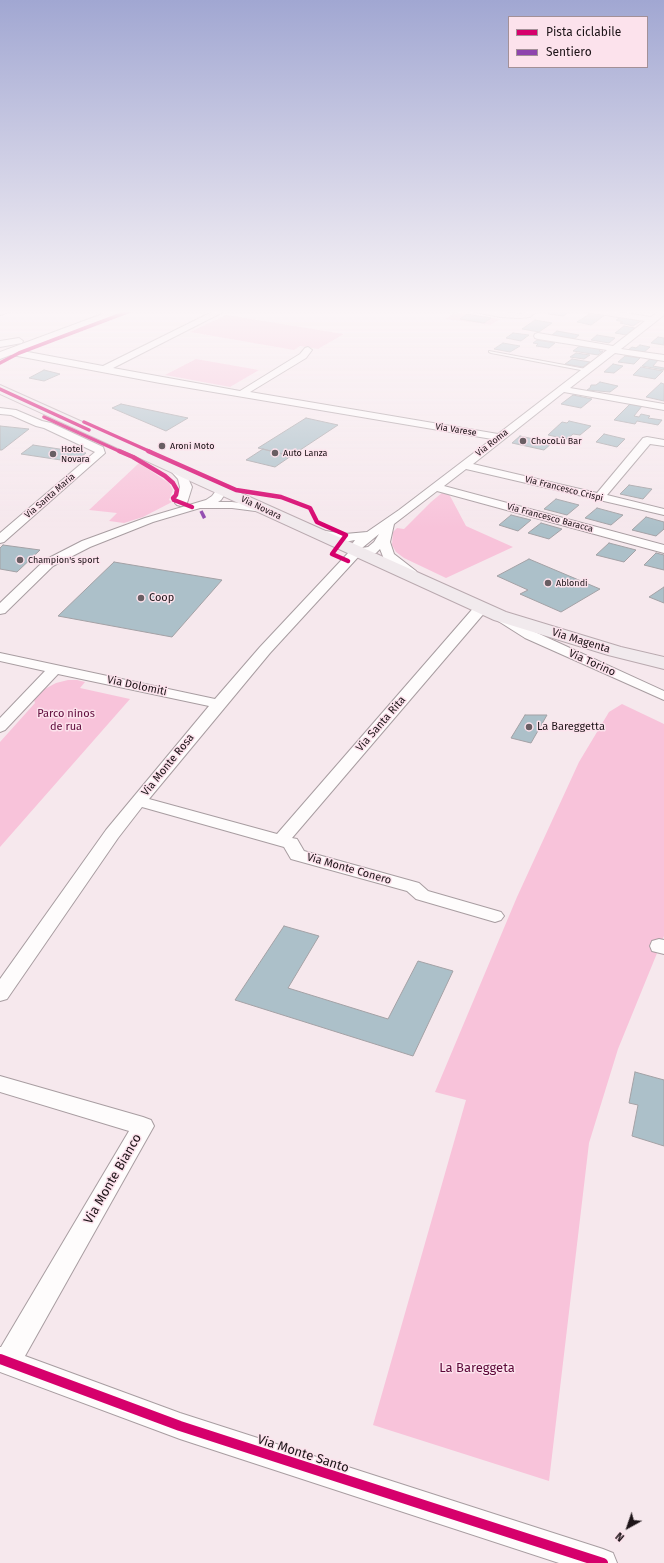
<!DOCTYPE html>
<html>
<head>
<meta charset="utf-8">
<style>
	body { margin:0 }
	#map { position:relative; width:664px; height:1563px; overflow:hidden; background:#f6e8ed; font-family:"Fira Sans",sans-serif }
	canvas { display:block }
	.legend { position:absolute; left:508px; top:16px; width:140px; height:52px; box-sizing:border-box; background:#fce2ec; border:1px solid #a39097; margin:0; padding:5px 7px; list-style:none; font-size:12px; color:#1d1418 }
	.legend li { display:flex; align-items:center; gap:8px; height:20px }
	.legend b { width:20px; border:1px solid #a39097 }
	.north { position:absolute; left:608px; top:1507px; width:40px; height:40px; -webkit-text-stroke:3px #fce2ec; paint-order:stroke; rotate:220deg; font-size:11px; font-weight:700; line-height:16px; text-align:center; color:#1d1418 }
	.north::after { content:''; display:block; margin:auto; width:14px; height:18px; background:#1d1418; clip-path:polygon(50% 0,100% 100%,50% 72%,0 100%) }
</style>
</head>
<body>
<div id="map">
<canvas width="664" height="1563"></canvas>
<ul class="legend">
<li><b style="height:5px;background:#d6006c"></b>Pista ciclabile</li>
<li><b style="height:5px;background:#8e44ad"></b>Sentiero</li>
</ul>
<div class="north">N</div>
</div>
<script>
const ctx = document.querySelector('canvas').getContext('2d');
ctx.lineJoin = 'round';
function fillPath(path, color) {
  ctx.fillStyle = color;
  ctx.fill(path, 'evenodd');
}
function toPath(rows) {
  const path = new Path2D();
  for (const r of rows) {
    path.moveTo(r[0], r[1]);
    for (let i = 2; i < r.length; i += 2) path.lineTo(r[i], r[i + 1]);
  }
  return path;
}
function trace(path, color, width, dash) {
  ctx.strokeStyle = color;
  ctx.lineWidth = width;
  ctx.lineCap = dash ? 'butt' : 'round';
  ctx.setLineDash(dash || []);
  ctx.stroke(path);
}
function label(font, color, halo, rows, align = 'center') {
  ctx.font = font + ' "Fira Sans",sans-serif';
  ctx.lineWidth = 3;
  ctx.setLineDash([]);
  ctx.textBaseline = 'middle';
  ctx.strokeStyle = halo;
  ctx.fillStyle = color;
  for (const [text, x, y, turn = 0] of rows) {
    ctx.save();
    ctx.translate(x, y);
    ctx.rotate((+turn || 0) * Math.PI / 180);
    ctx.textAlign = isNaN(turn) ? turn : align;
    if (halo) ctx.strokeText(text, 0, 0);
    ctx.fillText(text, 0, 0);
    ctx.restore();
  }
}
fillPath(toPath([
	[455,312,467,314,461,319,484,323,491,318,500,319,491,325,446,319],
	[226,315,344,334,318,349,300,346,294,350,190,332],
	[196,359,259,370,230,387,165,375],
	[139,463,169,483,173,490,169,500,172,502,143,517,124,523,109,521,117,513,89,510],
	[443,492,449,494,466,526,513,547,446,578,404,558,396,552,392,545,393,532,397,528,404,529,431,502],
	[68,680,77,680,85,682,80,688,130,699,0,847,0,742,35,703,34,700,36,696,41,691,56,683],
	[622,704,664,724,664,936,618,1049,589,1143,549,1481,373,1425,466,1100,435,1092,517,897,579,762,609,712]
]), '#f8c3da');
const building = toPath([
	[553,309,555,309,569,312,563,316,548,314,553,309],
	[591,313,605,315,591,325,577,322,591,313],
	[467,314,491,318,484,323,460,319,467,314],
	[622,316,630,319,641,321,633,326,620,323,623,322,616,320,622,316],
	[535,320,552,323,539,332,522,329,535,320],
	[624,326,635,328,626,335,615,333,624,326],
	[557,331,579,335,573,340,552,335,557,331],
	[513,333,529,335,521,341,506,338,513,333],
	[597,335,615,338,609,343,591,340,597,335],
	[658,337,664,338,664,345,651,343,658,337],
	[537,340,555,343,549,348,536,346,538,344,533,343,537,340],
	[503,343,520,346,510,352,494,349,503,343],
	[581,345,602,348,599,351,603,351,598,355,573,351,581,345],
	[640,345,650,347,643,353,628,350,632,347,636,348,640,345],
	[576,353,590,355,584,359,570,357,576,353],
	[625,356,640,358,634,364,618,362,625,356],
	[651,358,659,359,653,366,664,368,664,370,642,366,651,358],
	[572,359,590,362,583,367,565,364,572,359],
	[613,364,623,366,614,373,604,372,613,364],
	[641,367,663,371,655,379,633,375,641,367],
	[44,370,60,374,44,381,29,378,44,370],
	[600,382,618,386,610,392,587,390,590,388,591,385,596,385,600,382],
	[661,383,664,384,664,401,646,397,661,383],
	[573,395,592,399,581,408,561,404,573,395],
	[121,404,188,418,166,431,112,408,121,404],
	[630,404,642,406,634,416,639,417,641,414,650,416,648,418,662,420,658,425,637,421,635,424,614,420,630,404],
	[306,418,338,425,291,456,258,448,306,418],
	[569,421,591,426,580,435,573,434,567,439,548,435,562,422,567,423,569,421],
	[0,426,29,429,2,450,0,450,0,426],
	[604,434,625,439,617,447,596,442,604,434],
	[520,436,552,443,544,450,512,443,520,436],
	[33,445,86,453,74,462,21,454,33,445],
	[263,449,291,456,275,467,246,460,263,449],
	[629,485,652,489,643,499,620,494,629,485],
	[556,499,579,505,567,515,544,509,556,499],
	[597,508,623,515,611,525,585,518,597,508],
	[511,515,531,520,518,531,499,525,511,515],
	[646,517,664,522,664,529,656,536,632,530,646,517],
	[541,523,562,529,549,539,528,533,541,523],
	[609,543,636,550,624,562,596,555,609,543],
	[3,545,40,550,17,572,0,569,0,548,3,545],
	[656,553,664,555,664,570,644,565,656,553],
	[529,559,600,589,561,612,520,594,528,590,497,576,529,559],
	[114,562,222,580,172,637,58,616,114,562],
	[664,587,664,603,649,597,664,587],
	[525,715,547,715,531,743,511,738,525,715],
	[284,926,319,936,288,988,388,1019,418,961,453,971,413,1056,235,1000,284,926],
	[635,1072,664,1080,664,1146,632,1136,638,1105,629,1103,635,1072]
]);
fillPath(building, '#acc0c9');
trace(building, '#a3a1a5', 1);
const service = toPath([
	[489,351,586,369,588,370,586,371,491,353,489,352,489,351]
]);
const minor = toPath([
	[13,309,12,311,0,315,0,310,13,309],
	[218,309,229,309,113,368,240,391,300,354,305,348,308,347,312,350,306,358,250,392,498,434,607,350,538,339,535,338,534,336,535,334,538,333,613,346,645,321,579,311,575,309,598,309,651,317,661,309,664,309,664,315,621,349,664,355,664,361,615,353,570,388,664,404,664,410,564,392,473,464,597,493,643,438,647,437,664,440,664,446,650,444,607,495,664,509,664,515,466,469,444,486,664,545,664,553,437,491,394,524,390,542,394,554,416,571,418,574,416,577,408,577,384,559,380,549,376,553,360,555,270,653,149,799,277,834,476,605,486,605,488,608,486,611,292,838,297,839,304,851,419,883,428,891,501,912,504,916,501,920,495,922,416,899,407,891,291,859,284,847,142,807,118,838,7,999,0,1001,0,979,106,830,209,706,58,674,5,730,0,732,0,718,45,671,0,661,0,653,215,699,260,647,350,551,349,548,355,540,345,542,319,538,315,537,313,534,315,531,319,530,345,534,367,532,399,510,492,439,160,383,12,355,8,352,12,349,103,366,218,309],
	[379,534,374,542,368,547,362,548,379,534],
	[461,309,482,309,520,314,525,313,529,309,539,309,530,317,520,318,500,317,461,309],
	[19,338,23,341,22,343,0,347,0,341,19,338],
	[0,408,16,410,42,421,51,423,103,447,105,453,4,542,0,543,0,533,95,452,44,428,36,426,11,415,0,414,0,408],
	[174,466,178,467,187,476,192,487,187,503,185,505,181,506,177,505,175,503,180,487,178,479,169,469,174,466],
	[219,491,225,494,221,500,218,502,232,502,263,506,267,507,269,509,267,511,263,512,232,508,200,508,153,522,90,547,53,566,5,613,0,614,0,603,45,560,82,541,145,518,206,500,212,496,215,492,219,491],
	[500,612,505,613,535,632,664,691,664,700,525,638,495,619,493,616,495,613,500,612],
	[659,939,664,940,664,954,652,951,650,946,652,941,659,939],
	[0,1076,143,1117,151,1120,154,1126,25,1356,180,1413,603,1549,613,1553,617,1563,559,1563,180,1439,0,1372,0,1347,1,1347,129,1131,0,1092,0,1076]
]);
const tertiary = toPath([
	[116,309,131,309,0,359,0,352,116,309]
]);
const primary = toPath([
	[0,385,506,612,621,647,664,657,664,669,608,655,494,620,0,394,0,385]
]);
trace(service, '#a89da1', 2);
trace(minor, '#a89da1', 2);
trace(tertiary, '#a89da1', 2);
trace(primary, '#b9a9af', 2);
fillPath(service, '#fefcfc');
fillPath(minor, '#fefcfc');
fillPath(tertiary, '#fefcfc');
fillPath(primary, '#f1eaed');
trace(toPath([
	[201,511,206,521]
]), '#8e44ad', 3.5, [8, 3.5]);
trace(toPath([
	[0,363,19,353,135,309],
	[0,389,89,430],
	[44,417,121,452],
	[84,422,151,452]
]), '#d6006c', 3.5);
trace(toPath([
	[119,451,133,457,165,476,173,483,177,490,176,495,173,498,174,500,192,507],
	[148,451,236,490,281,497,310,508,317,522,346,535,332,554,348,561]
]), '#d6006c', 4.5);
trace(toPath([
	[0,1359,180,1426,603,1563]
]), '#d6006c', 10);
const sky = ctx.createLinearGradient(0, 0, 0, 528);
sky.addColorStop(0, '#a1a7d2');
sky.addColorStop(0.59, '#fbf5f7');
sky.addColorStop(1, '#fbf5f700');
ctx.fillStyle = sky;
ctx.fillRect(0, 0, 664, 528);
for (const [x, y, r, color] of [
	[523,441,4,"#695e63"],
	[162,446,4,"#695e63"],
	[275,453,4,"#695e63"],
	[53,454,4,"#695e63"],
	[20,560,4,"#695e63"],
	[548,583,4,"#695e63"],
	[141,598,4,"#695e63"],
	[529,727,4,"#695e63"]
]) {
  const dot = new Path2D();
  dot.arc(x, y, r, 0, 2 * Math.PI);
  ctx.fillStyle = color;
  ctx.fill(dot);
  trace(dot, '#fce2ec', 1.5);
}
label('9px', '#1d1418', '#fce2ec', [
	["Via Varese",456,430,9],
	["Via Roma",492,443,-38],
	["Via Francesco Crispi",564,489,14],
	["Via Santa Maria",50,496,-41],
	["Via Novara",261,508,25],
	["Via Francesco Baracca",550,518,15]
]);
label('9px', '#1d1418', '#fce2ec', [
	["ChocoLù Bar",531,441],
	["Aroni Moto",170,446],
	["Hotel",61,449],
	["Novara",61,459],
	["Auto Lanza",283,453],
	["Champion's sport",28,560],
	["Ablondi",556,583]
], 'left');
label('11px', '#1d1418', '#fce2ec', [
	["Coop",149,598],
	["La Bareggetta",537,727]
], 'left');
label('11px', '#1d1418', '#fce2ec', [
	["Via Magenta",581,641,17],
	["Via Torino",592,663,24],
	["Via Dolomiti",137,686,12],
	["Via Santa Rita",381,724,-49],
	["Via Monte Rosa",168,765,-51],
	["Via Monte Conero",349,869,16]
]);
label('11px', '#5b0738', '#fce2ec', [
	["Parco ninos",66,714],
	["de rua",66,727]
]);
label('13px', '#1d1418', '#fce2ec', [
	["Via Monte Bianco",113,1179,-60],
	["Via Monte Santo",303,1454,18]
]);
label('13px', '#5b0738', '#fce2ec', [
	["La Bareggeta",477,1368]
]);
</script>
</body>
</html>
